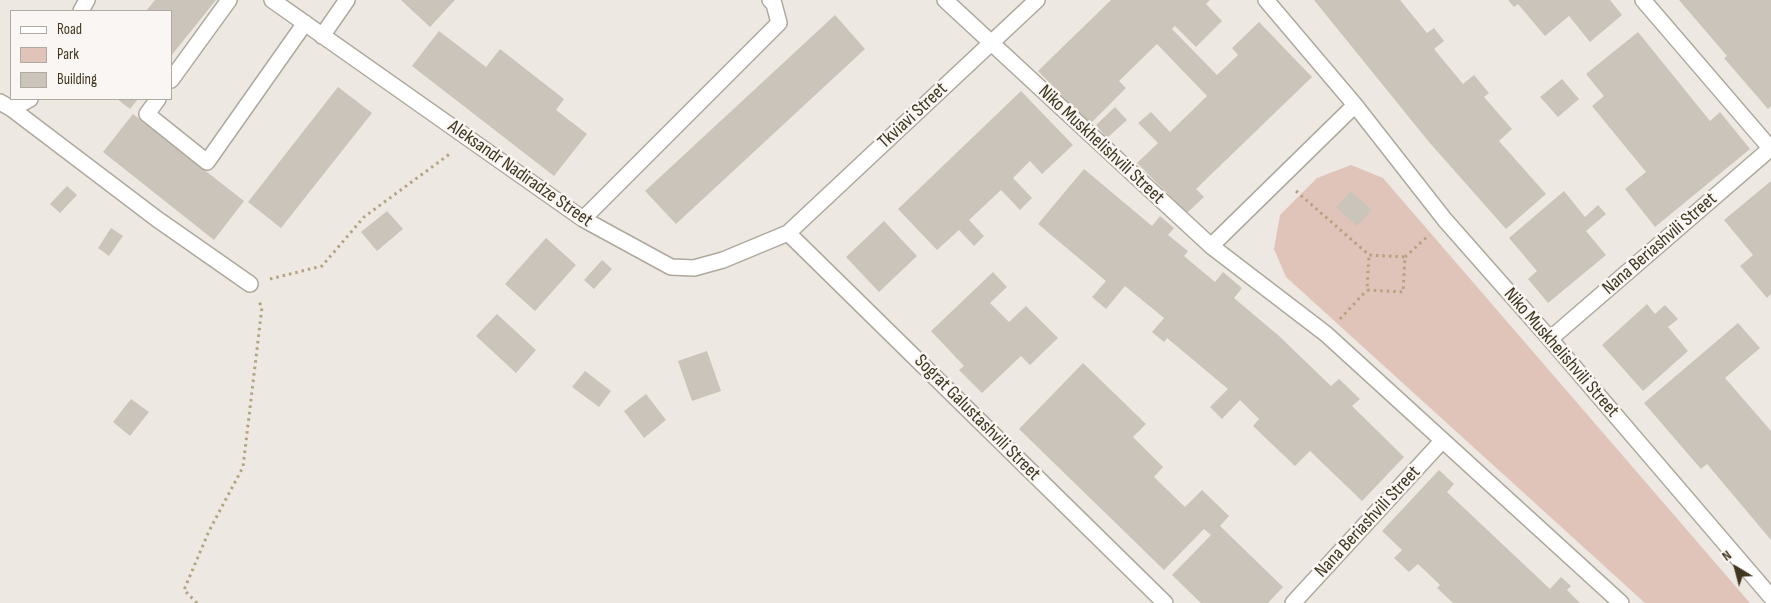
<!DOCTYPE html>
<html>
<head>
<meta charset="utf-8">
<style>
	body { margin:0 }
	#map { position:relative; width:1771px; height:603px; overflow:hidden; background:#ede8e2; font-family:"Sofia Sans Condensed",sans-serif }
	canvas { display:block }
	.legend { position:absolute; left:10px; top:10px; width:162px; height:90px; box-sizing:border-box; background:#f9f6f3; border:1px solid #afaa9f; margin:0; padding:6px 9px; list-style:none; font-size:15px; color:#403720 }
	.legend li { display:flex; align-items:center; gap:10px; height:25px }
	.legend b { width:25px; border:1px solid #afaa9f }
	.north { position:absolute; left:1711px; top:543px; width:50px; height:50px; -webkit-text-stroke:4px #f9f6f3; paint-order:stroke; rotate:323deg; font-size:14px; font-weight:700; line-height:20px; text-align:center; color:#403720 }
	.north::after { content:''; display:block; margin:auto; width:18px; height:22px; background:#403720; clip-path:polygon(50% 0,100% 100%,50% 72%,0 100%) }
</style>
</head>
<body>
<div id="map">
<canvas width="1771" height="603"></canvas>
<ul class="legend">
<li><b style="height:6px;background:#fff"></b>Road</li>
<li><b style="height:14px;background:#e0c4b9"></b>Park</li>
<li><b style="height:14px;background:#cbc4ba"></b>Building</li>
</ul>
<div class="north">N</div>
</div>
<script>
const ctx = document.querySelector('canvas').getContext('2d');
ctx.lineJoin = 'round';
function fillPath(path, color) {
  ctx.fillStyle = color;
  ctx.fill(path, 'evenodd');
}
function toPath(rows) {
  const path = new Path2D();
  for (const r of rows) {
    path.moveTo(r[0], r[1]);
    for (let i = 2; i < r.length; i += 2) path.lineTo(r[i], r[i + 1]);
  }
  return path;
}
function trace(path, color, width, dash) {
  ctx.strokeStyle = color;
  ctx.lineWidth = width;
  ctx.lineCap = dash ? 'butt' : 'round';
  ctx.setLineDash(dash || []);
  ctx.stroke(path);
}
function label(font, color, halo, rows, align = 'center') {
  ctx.font = font + ' "Sofia Sans Condensed",sans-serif';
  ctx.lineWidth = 5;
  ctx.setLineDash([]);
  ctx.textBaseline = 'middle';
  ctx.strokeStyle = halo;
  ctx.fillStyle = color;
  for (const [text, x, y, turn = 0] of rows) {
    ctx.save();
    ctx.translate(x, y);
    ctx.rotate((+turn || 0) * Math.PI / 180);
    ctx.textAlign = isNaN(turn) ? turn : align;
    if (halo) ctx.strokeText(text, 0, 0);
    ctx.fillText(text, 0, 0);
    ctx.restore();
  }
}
fillPath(toPath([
	[1351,165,1383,178,1750,603,1645,603,1286,277,1274,249,1280,215,1317,178]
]), '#e0c4b9');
fillPath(toPath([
	[155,0,216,0,171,56,171,11,146,11],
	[401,0,455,0,430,27],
	[1111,0,1210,0,1206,4,1222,21,1196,47,1175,26,1172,29,1217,75,1238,55,1232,48,1259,22,1312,77,1196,189,1204,197,1187,213,1137,163,1158,143,1138,123,1151,112,1170,132,1207,96,1157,44,1119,81,1126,88,1090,124,1038,71],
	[1314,0,1400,0,1427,33,1434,28,1444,41,1434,49,1463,84,1474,75,1489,93,1484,97,1512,129,1499,141,1546,194,1506,229,1429,142],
	[1508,0,1610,0,1622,15,1590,42,1569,16,1545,36,1518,4,1514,7],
	[1679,0,1771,0,1771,106,1768,109,1724,58,1727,56],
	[835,15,865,49,676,224,645,191],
	[439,31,486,67,500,49,564,99,556,110,587,134,554,176,412,66],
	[1638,32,1710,121,1720,112,1750,149,1655,227,1625,189,1646,172,1592,106,1604,96,1586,74],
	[1562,79,1579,99,1558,117,1540,97],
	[338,87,372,113,281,228,248,202],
	[1021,91,1073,145,1042,174,1030,161,1013,178,1032,198,1020,210,1001,190,969,220,984,236,974,246,959,230,937,250,898,209],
	[117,99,138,99,130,109],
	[1115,107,1127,120,1107,138,1096,125],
	[133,114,244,201,214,240,103,152],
	[1084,169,1152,226,1160,216,1174,228,1168,235,1188,251,1184,256,1215,282,1223,272,1242,288,1234,298,1279,336,1331,386,1339,379,1360,399,1352,406,1404,457,1362,501,1310,451,1295,466,1253,426,1259,419,1240,400,1222,419,1210,407,1228,389,1167,338,1164,342,1152,332,1164,318,1125,286,1106,309,1092,297,1106,281,1038,224],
	[1771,181,1771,294,1767,298,1740,266,1753,255,1724,220],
	[67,186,77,195,60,213,50,204],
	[1351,191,1372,210,1357,226,1336,207],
	[1564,191,1585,217,1598,205,1606,214,1586,231,1606,255,1548,303,1528,279,1537,271,1509,238],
	[387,211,403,229,377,251,361,232],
	[884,221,917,256,879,292,846,257],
	[111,228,123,236,109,256,98,248],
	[546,238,576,265,535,311,505,284],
	[602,260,612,269,594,289,584,280],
	[993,272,1007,287,990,303,1009,322,1026,306,1058,338,1030,365,1021,356,982,393,959,370,964,366,931,331],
	[1647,304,1655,314,1665,305,1678,319,1668,327,1688,351,1643,391,1602,345],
	[497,314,536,350,516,373,476,336],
	[1738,323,1760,348,1725,378,1771,431,1771,540,1707,464,1701,469,1644,403],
	[707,351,721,391,692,401,678,361],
	[1083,363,1146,424,1133,437,1163,467,1154,477,1185,507,1202,490,1229,516,1220,526,1283,587,1268,603,1201,603,1172,575,1211,535,1204,529,1164,570,1019,429],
	[585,371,611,391,599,407,572,387],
	[646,394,666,420,644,438,624,411],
	[131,399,149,412,130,436,113,422],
	[1439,470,1454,484,1447,492,1550,589,1561,577,1571,586,1567,590,1580,603,1453,603,1437,588,1440,585,1418,564,1409,572,1394,558,1402,550,1382,531]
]), '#cbc4ba');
const minor = toPath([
	[272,0,583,219,671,267,694,268,723,260,788,233,1037,0],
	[945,0,1211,246,1326,334,1621,603],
	[1266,0,1355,105,1445,220,1550,339,1771,597],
	[1643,0,1771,149],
	[81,11,87,0],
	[322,36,347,0],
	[171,80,229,0],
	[158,99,147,114,207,162,305,23],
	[0,102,12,109,30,99],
	[12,109,157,219,250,284],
	[583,219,779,23,774,4,770,0],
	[788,233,1165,603],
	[1211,246,1355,105],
	[1550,339,1771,148],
	[1293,603,1442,441]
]);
trace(minor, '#afa89c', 18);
trace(toPath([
	[1296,191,1369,255,1405,257,1403,292,1367,290,1369,255],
	[1405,257,1429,235],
	[270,279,322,266,364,217,451,153],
	[1340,319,1367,290],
	[197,603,184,590,209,531,243,467,262,307,259,302]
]), '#b3a380', 3, [2.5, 4]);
trace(minor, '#fff', 15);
label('19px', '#403720', '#f9f6f3', [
	["Tkviavi Street",913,116,-43],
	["Niko Muskhelishvili Street",1101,145,43],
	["Aleksandr Nadiradze Street",520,174,35],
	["Nana Beriashvili Street",1660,244,-41],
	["Niko Muskhelishvili Street",1561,353,49],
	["Sograt Galustashvili Street",977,418,45],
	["Nana Beriashvili Street",1368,522,-47]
]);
</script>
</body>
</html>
